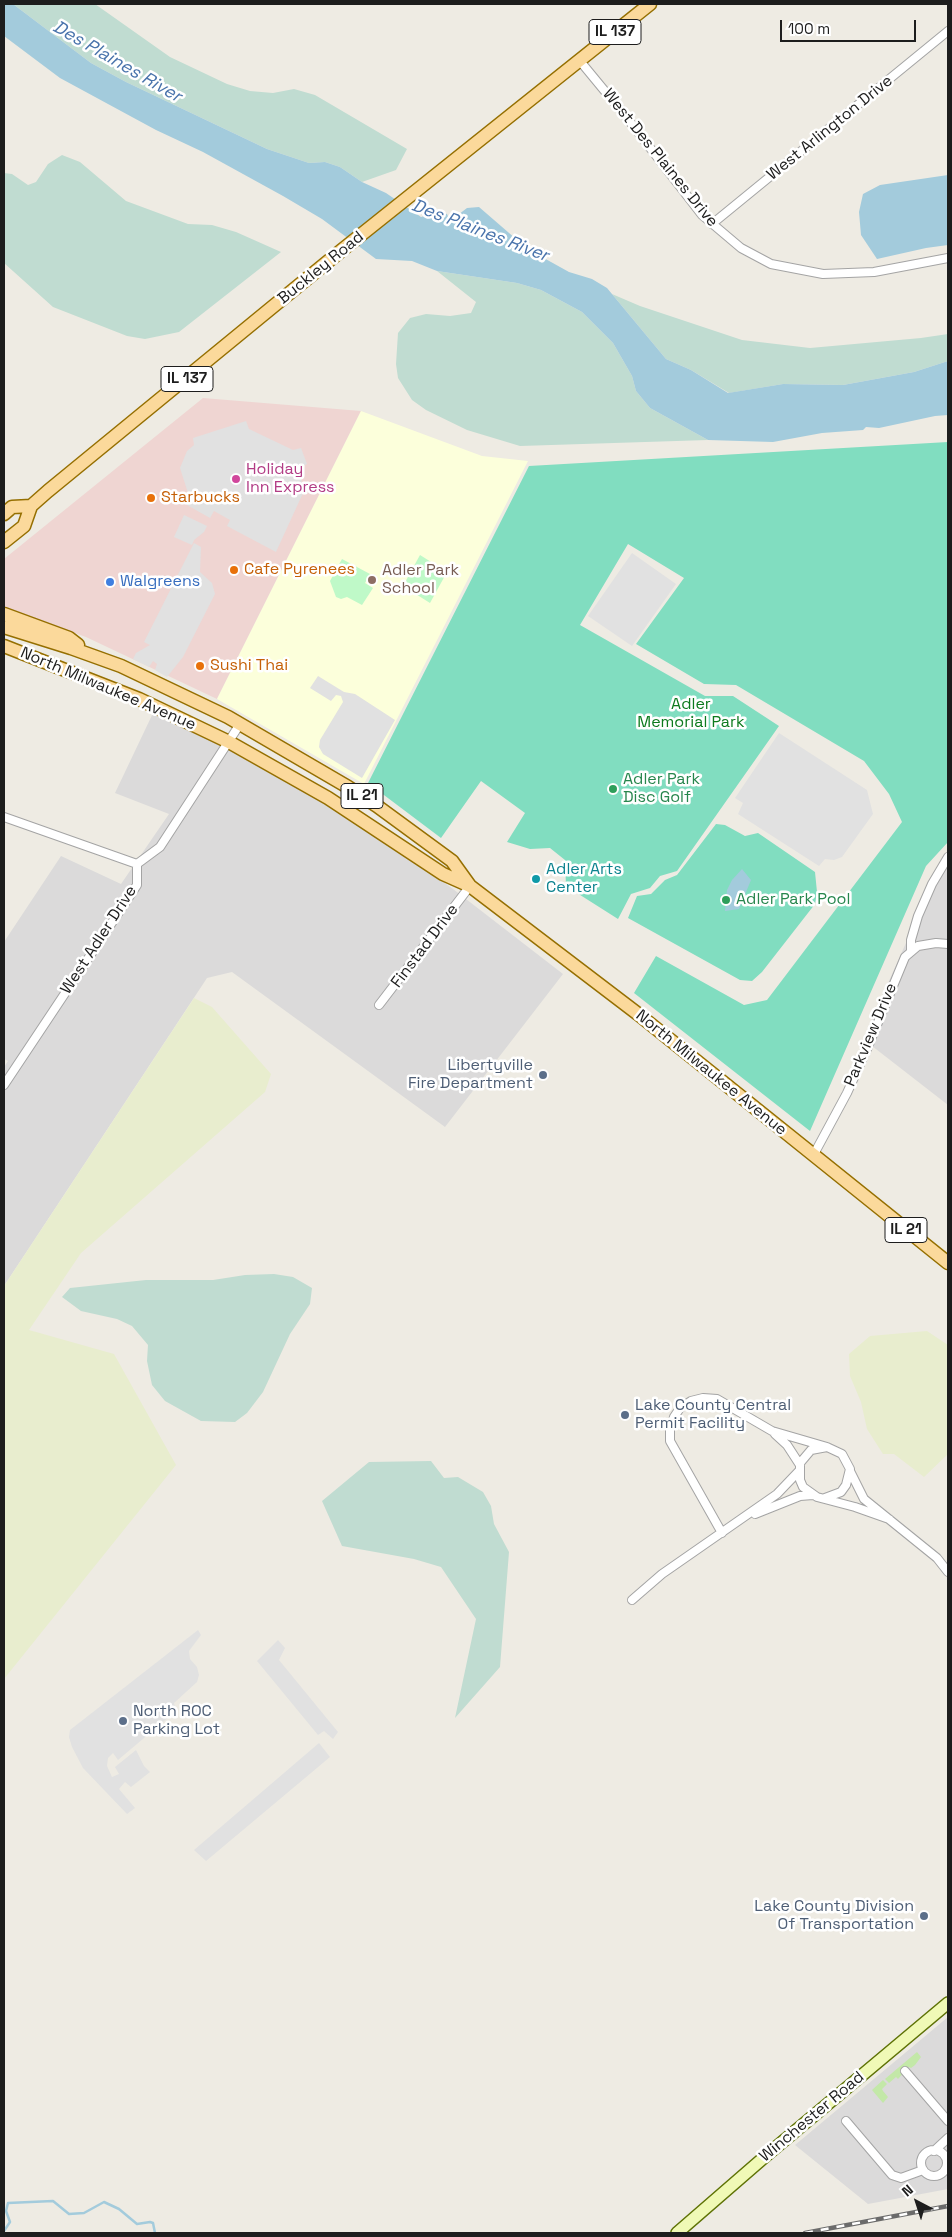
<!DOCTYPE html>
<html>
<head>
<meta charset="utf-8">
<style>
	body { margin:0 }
	#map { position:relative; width:952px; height:2237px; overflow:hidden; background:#eeebe3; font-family:"Space Grotesk",sans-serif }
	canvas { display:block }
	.frame { position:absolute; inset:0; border:5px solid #1d1d1d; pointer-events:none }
	.north { position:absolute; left:892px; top:2177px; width:50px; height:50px; -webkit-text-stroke:4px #fff; paint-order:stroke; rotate:320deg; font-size:14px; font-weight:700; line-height:20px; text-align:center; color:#1d1d1d }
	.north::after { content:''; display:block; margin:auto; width:18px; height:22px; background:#1d1d1d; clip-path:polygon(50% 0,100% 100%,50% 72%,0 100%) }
	.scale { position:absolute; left:780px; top:20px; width:136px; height:22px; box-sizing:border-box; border:2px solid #1d1d1d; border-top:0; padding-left:6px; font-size:15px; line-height:18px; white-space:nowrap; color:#1d1d1d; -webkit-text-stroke:4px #fff; paint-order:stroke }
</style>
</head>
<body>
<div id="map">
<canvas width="952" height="2237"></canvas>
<div class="frame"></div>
<div class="north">N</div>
<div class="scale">100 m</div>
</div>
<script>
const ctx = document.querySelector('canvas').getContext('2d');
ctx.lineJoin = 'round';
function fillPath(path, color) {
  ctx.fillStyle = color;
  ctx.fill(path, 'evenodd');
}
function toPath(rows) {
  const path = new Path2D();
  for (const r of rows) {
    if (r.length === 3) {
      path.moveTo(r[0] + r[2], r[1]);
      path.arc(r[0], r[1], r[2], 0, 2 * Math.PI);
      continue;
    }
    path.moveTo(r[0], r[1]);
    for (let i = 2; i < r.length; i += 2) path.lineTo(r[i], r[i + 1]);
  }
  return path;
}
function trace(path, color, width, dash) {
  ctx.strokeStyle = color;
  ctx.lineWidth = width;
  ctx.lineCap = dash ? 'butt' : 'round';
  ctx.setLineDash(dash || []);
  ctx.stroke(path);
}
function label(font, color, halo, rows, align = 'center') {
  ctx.font = font + ' "Space Grotesk",sans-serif';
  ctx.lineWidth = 5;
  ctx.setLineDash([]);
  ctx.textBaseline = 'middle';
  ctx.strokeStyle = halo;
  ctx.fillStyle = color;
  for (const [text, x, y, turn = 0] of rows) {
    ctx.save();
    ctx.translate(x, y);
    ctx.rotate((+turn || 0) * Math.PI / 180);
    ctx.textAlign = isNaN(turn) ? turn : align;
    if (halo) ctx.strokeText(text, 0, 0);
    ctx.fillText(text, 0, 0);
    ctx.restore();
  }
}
fillPath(toPath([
	[154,711,284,777,381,838,453,889,563,974,445,1127,232,972,207,978,4,1286,4,1067,8,1061,4,1059,4,942,61,856,121,884,169,814,115,793],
	[948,853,948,1105,863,1039,918,916,929,883,941,861],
	[948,2017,948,2189,868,2204,795,2145]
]), '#dbdada');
fillPath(toPath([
	[203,398,361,411,217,699,86,637,4,608,4,559]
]), '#efd5d2');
fillPath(toPath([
	[361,411,482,456,528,461,364,784,217,699]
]), '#fcffdb');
fillPath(toPath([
	[194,998,212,1007,271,1074,265,1092,81,1253,29,1330,114,1354,176,1465,4,1679,4,1286],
	[927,1331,948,1345,948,1454,924,1477,894,1454,883,1454,867,1429,861,1402,850,1376,849,1354,870,1336]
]), '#e8edce');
fillPath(toPath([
	[917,2052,921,2057,915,2065,911,2068,909,2067,898,2079,896,2077,889,2083,885,2079],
	[883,2080,887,2084,882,2089,883,2091,888,2097,883,2103,872,2090]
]), '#c3e8a8');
fillPath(toPath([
	[13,4,95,4,170,57,227,84,250,91,273,93,294,89,315,95,407,149,396,170,362,182,340,167,325,162,309,163,267,149,126,82,91,63],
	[62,155,80,162,126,201,188,224,212,225,236,232,281,252,179,332,145,339,127,336,53,307,4,263,4,173,12,174,28,185,36,182,48,164],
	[437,271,517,283,541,290,582,312,613,343,632,376,636,391,650,408,708,440,520,446,467,430,426,410,412,400,398,378,396,364,398,333,410,318,426,314,450,316,471,313,476,302],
	[612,294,640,306,742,340,810,348,921,338,948,334,948,361,914,372,843,385,783,384,729,393,691,370,666,359],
	[274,1274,293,1277,312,1288,310,1304,290,1334,263,1392,247,1413,235,1422,201,1421,165,1401,152,1385,147,1361,148,1345,132,1326,117,1319,81,1311,62,1297,70,1288,146,1280,213,1280,245,1275],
	[431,1461,444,1478,458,1477,483,1492,491,1506,494,1524,509,1552,500,1667,455,1718,476,1619,441,1567,414,1559,342,1546,322,1501,369,1462]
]), '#c0dcd1');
fillPath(toPath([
	[420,555,447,572,430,603,403,586],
	[342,559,370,574,365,583,373,588,362,605,347,597,341,599,336,597,330,581]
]), '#bff9c8');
fillPath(toPath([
	[948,442,948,842,926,866,810,1131,634,993,656,956,744,1005,767,1000,902,822,889,794,864,761,736,685,704,684,636,644,684,578,628,544,580,625,705,696,733,696,779,726,677,871,660,876,650,888,631,894,618,919,566,886,565,860,550,848,530,849,507,842,525,813,481,781,441,838,368,783,529,466],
	[716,824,725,825,745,836,758,833,815,872,817,892,815,904,762,972,752,981,740,980,628,918,637,896,651,894,665,880,677,875]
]), '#81ddc0');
fillPath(toPath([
	[246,421,249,429,293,450,301,448,307,464,300,468,303,493,276,552,227,526,230,520,214,511,210,518,187,505,188,493,180,468,187,451,194,445,193,438],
	[184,515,207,526,204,532,194,540,192,545,174,537],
	[194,543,201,547,200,572,212,583,215,594,183,657,167,677,155,670,157,664,153,661,149,667,133,659,136,653,150,645,144,642],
	[632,553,676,584,632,646,588,616],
	[318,676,344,692,355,694,395,720,362,778,323,754,319,747,320,740,343,702,341,696,336,695,331,701,310,688],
	[779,733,867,790,873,814,842,857,834,860,825,859,819,866,738,814,743,803,735,798],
	[198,1630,201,1635,189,1651,190,1659,197,1667,199,1675,197,1682,174,1703,176,1711,118,1760,113,1753,108,1758,107,1766,112,1777,119,1774,115,1767,136,1750,144,1766,150,1772,131,1787,125,1782,119,1789,135,1808,127,1814,83,1768,72,1747,69,1737,70,1730],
	[278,1640,285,1648,279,1660,338,1732,333,1739,324,1731,318,1735,257,1661],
	[319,1743,330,1757,206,1861,194,1850]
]), '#e1e1e1');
fillPath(toPath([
	[4,4,13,4,91,63,126,82,267,149,309,163,325,162,340,167,362,182,386,193,421,217,439,212,447,214,450,221,467,208,479,207,516,239,542,257,569,272,592,279,607,288,666,359,691,370,728,393,783,384,843,385,914,372,948,361,948,415,935,416,879,428,866,427,863,430,822,433,773,442,708,440,650,408,636,391,632,376,613,343,582,312,541,290,517,283,437,271,412,261,376,259,322,219,283,196,203,152,156,130,60,78,4,36],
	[948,175,948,245,926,248,877,259,861,235,859,212,863,194,880,185],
	[742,869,751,880,739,909,725,911,727,890,732,880]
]), '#a3cbdc');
trace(toPath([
	[4,2231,10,2222,6,2211,8,2203,53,2201,69,2214,84,2213,104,2202,119,2209,137,2224,150,2222,153,2223,155,2233]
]), '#a3cbdc', 2.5);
const minor = toPath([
	[580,61,627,118,702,215,741,248,771,264,823,274,874,272,948,258],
	[712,224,948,31],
	[4,817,137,864],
	[911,950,911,940,918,916,932,884,948,857],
	[379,1005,470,886],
	[4,1085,137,885,137,864,160,847,240,724],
	[813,1156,847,1093,867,1049,905,957,918,946,936,943,948,944],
	[775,1434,787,1445,800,1465],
	[850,1471,864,1499,937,1558,948,1572],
	[825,1498,841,1492,846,1485,850,1469,842,1454,827,1447,811,1450,800,1463,800,1480,803,1487,817,1497,855,1507,889,1519],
	[755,1514,800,1496,813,1495],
	[722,1533,670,1441,670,1429,674,1417,680,1408,691,1401,703,1398,717,1399,772,1431,827,1447],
	[632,1600,662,1574,777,1494,799,1471],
	[905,2071,948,2121],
	[846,2121,892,2175,901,2178,923,2170],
	[934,2163,13],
	[934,2151,948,2138]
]);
const secondary = toPath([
	[677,2233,768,2154,948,2003]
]);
const primary = toPath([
	[4,514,12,507,31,506],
	[4,542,24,526,31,506,48,491,342,250,650,4],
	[4,614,69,638,78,645],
	[4,627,71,648,121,666,228,717,348,787,377,806,452,861,470,886],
	[4,646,139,699,229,742,328,798,443,874,470,886,638,1014,948,1263]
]);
trace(minor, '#a4a4a4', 10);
trace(secondary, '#5e7205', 14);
trace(primary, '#956f01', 15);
trace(minor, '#fff', 8);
trace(secondary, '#f0f9b6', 11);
trace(primary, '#fbd99b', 12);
const rail = toPath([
	[805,2233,948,2206]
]);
trace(rail, '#6b6b6b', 4.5);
trace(rail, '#fff', 2.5, [8]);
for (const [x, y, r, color] of [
	[236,479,5,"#d1479c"],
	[151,498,5,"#e8710a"],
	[234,570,5,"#e8710a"],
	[372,580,5,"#8d6e63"],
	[110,582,5,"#3f7fe0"],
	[200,666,5,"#e8710a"],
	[613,789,5,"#2e9e5b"],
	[536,879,5,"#0f9aa8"],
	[726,900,5,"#2e9e5b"],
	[543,1075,5,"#5c6f8a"],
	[625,1415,5,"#5c6f8a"],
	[123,1721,5,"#5c6f8a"],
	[924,1916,5,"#5c6f8a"]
]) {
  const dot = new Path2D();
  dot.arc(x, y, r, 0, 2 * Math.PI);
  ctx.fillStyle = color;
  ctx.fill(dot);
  trace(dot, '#fff', 2);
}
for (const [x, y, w] of [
	[615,32,52],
	[187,379,52],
	[362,796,42],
	[906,1230,42]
]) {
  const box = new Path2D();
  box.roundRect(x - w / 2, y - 12.5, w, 25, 4);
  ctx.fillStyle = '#fff';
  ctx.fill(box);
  trace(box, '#1d1d1d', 1);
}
label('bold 15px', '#1d1d1d', null, [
	["IL 137",615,32],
	["IL 137",187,379],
	["IL 21",362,796],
	["IL 21",906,1230]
]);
label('16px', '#1d1d1d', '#fff', [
	["West Arlington Drive",830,128,-39],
	["West Des Plaines Drive",660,158,51],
	["Buckley Road",321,268,-39],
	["North Milwaukee Avenue",108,689,23],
	["West Adler Drive",99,940,-57],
	["Finstad Drive",425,946,-53],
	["Parkview Drive",871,1035,-67],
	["North Milwaukee Avenue",711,1073,39],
	["Winchester Road",812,2117,-40]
]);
label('16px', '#b23c85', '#fff', [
	["Holiday",246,470],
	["Inn Express",246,488]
], 'left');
label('16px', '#c56008', '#fff', [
	["Starbucks",161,498],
	["Cafe Pyrenees",244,570],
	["Sushi Thai",210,666]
], 'left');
label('16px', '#785e54', '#fff', [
	["Adler Park",382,571],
	["School",382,589]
], 'left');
label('16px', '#366cbe', '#fff', [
	["Walgreens",120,582]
], 'left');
label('16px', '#0c7a1d', '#fff', [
	["Adler",691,705],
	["Memorial Park",691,723]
]);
label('16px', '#27864d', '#fff', [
	["Adler Park",623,780],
	["Disc Golf",623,798],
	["Adler Park Pool",736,900]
], 'left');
label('16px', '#0d838f', '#fff', [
	["Adler Arts",546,870],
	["Center",546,888]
], 'left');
label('16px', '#4e5e75', '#fff', [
	["Libertyville",533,1066],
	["Fire Department",533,1084],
	["Lake County Central",635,1406,"left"],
	["Permit Facility",635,1424,"left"],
	["North ROC",133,1712,"left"],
	["Parking Lot",133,1730,"left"],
	["Lake County Division",914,1907],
	["Of Transportation",914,1925]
], 'right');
label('italic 18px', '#4a74ac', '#fff', [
	["Des Plaines River",117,62,30],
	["Des Plaines River",480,231,21]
]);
</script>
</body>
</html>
